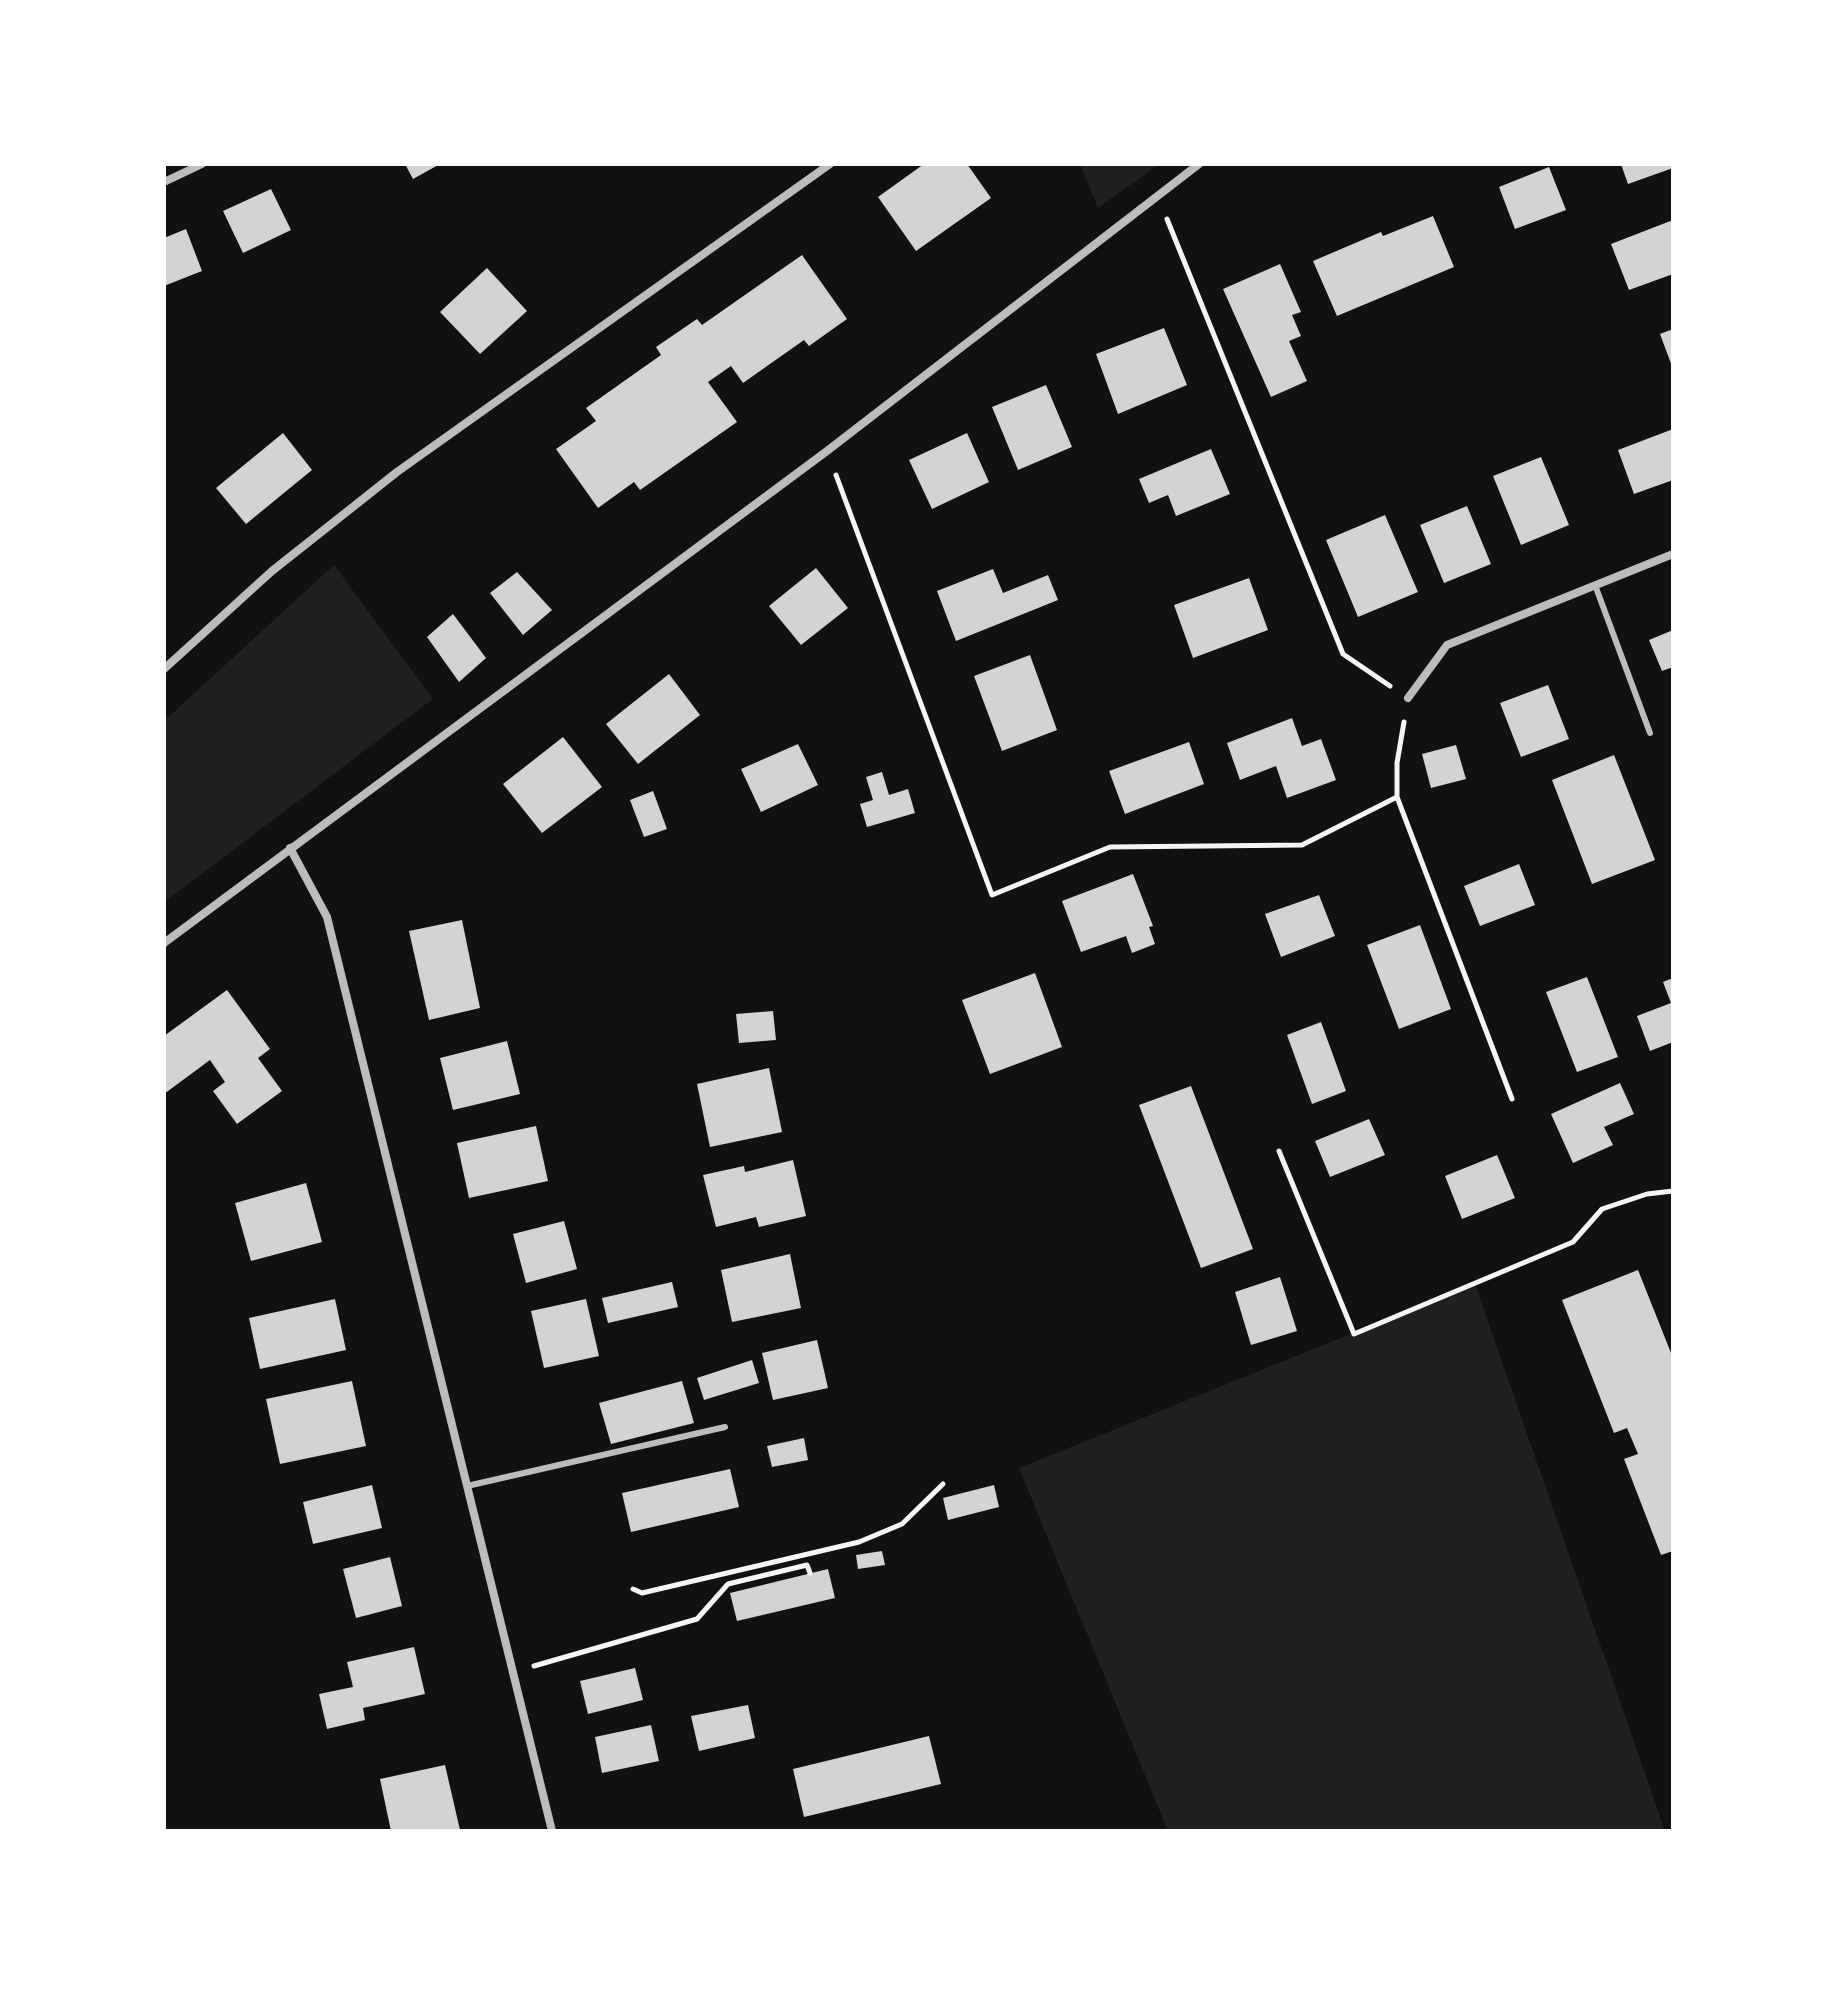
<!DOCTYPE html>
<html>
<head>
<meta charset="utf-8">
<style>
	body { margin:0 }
	#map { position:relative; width:1837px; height:1995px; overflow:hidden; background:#111; font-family:Poppins,sans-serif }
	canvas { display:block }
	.frame { position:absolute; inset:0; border:166px solid #fff; pointer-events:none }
</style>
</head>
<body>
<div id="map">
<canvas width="1837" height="1995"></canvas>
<div class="frame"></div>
</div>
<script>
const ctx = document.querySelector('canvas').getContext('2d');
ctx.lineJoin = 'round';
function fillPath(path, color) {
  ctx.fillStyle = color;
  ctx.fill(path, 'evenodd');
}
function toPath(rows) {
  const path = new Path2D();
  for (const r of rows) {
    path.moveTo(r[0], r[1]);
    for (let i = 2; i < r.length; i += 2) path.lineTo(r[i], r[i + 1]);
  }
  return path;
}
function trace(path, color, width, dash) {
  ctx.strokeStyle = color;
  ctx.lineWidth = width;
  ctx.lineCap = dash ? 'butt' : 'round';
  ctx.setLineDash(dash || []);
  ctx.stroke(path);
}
fillPath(toPath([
	[1080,164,1159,164,1098,208],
	[334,565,433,699,164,902,164,721],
	[1475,1284,1665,1831,1168,1831,1019,1468]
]), '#202020');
fillPath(toPath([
	[405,164,440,164,413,179],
	[924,164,967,164,991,198,916,251,878,197],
	[1621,164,1673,164,1673,168,1628,184],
	[1549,167,1566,210,1515,229,1499,187],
	[271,189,291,230,243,253,223,211],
	[1433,216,1454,267,1337,316,1313,261,1381,232,1383,236],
	[1673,220,1673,274,1629,290,1611,244],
	[186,229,202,271,164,286,164,238],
	[802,255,847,319,809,346,804,340,743,383,731,366,708,382,737,422,640,490,634,482,598,508,556,449,596,421,586,408,661,355,656,347,697,319,702,325],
	[1280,264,1301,312,1292,315,1301,336,1289,341,1307,381,1271,397,1223,289],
	[487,268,527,311,480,354,440,312],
	[1164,328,1187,385,1118,414,1096,354],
	[1673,329,1673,369,1660,334],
	[1046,385,1072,447,1018,470,992,407],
	[1673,429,1673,480,1634,494,1618,450],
	[283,433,312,470,246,524,216,488],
	[967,433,989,482,932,509,909,460],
	[1211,449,1230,494,1176,516,1168,495,1149,503,1139,479],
	[1541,457,1569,525,1521,545,1493,476],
	[1467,506,1491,564,1444,583,1420,525],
	[1385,515,1418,592,1358,617,1326,540],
	[816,568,848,608,801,645,769,606],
	[993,569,1003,593,1048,575,1058,600,956,641,937,591],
	[517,572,552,610,523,635,490,593],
	[1249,578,1268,630,1193,658,1174,605],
	[453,614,486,658,459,682,427,637],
	[1673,630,1673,667,1662,671,1649,640],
	[1030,655,1057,730,1002,751,974,676],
	[669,674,700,715,638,764,606,724],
	[1548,685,1569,739,1521,757,1500,703],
	[1292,718,1302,746,1321,739,1336,780,1287,798,1276,766,1240,780,1227,743],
	[563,737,602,787,542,833,503,784],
	[1189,742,1204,784,1125,814,1109,771],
	[798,744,818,785,761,812,741,769],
	[1456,745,1466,779,1431,788,1422,754],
	[1614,755,1655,860,1592,884,1552,780],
	[882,772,889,795,908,789,915,813,867,827,860,804,873,800,866,777],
	[653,791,667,829,644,837,630,800],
	[1519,864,1535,905,1480,926,1464,886],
	[1133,874,1153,926,1149,927,1155,944,1132,953,1126,936,1081,952,1062,901],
	[1319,895,1335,936,1281,957,1265,914],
	[462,920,480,1008,429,1020,409,931],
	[1420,925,1451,1009,1399,1029,1367,945],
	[1035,973,1062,1047,990,1074,962,1000],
	[1587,977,1618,1057,1577,1072,1546,992],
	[1673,978,1673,1042,1650,1051,1637,1016,1671,1003,1663,982],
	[227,990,270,1049,258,1058,282,1091,237,1124,213,1091,225,1082,210,1060,164,1094,164,1036],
	[773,1011,776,1040,739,1043,736,1014],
	[1321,1022,1346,1091,1312,1104,1287,1035],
	[507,1041,520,1094,453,1110,440,1058],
	[769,1068,782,1132,710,1147,697,1084],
	[1620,1083,1634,1114,1604,1127,1613,1145,1573,1163,1551,1114],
	[1191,1086,1253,1249,1201,1268,1139,1105],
	[1369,1119,1385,1155,1330,1177,1315,1141],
	[536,1126,548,1181,469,1198,457,1143],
	[1497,1155,1515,1198,1462,1219,1445,1176],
	[793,1160,806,1216,759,1227,756,1217,716,1227,703,1175,744,1166,745,1172],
	[306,1183,322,1242,251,1261,235,1203],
	[564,1221,577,1269,526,1283,513,1234],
	[790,1254,801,1308,732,1322,721,1270],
	[1638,1270,1673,1358,1673,1551,1661,1555,1624,1459,1638,1454,1627,1428,1614,1433,1562,1300],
	[1280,1277,1297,1331,1251,1345,1235,1292],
	[672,1282,678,1307,608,1323,602,1298],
	[335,1299,346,1350,260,1369,249,1318],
	[586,1299,599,1356,544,1368,531,1311],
	[817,1340,828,1388,773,1400,762,1353],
	[752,1360,759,1383,704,1400,697,1378],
	[352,1381,366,1446,280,1464,266,1399],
	[682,1381,694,1423,611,1444,599,1403],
	[804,1438,808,1460,772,1467,767,1446],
	[730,1469,739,1507,631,1532,622,1493],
	[372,1485,382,1528,313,1544,303,1502],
	[994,1485,999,1507,948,1520,943,1498],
	[882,1551,885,1565,858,1569,856,1555],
	[390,1557,402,1606,356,1618,343,1569],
	[828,1569,835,1598,737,1621,730,1593],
	[414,1647,425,1694,363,1708,365,1720,327,1729,319,1694,353,1687,347,1662],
	[635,1668,643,1700,588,1714,580,1681],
	[748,1705,755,1738,699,1751,691,1716],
	[651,1725,659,1761,602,1773,595,1737],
	[929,1736,941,1784,804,1817,793,1769],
	[445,1765,460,1830,391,1831,380,1779]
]), '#d3d3d3');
trace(toPath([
	[1167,219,1343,654,1390,686],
	[836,475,992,895,1110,847,1302,845,1397,797,1397,763,1404,722],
	[1397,797,1512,1099],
	[1279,1151,1354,1334,1573,1242,1602,1209,1647,1194,1673,1191],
	[633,1589,642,1593,859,1542,902,1524,943,1484],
	[534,1666,697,1619,728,1584,807,1565,810,1573]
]), '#f5f5f5', 5);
trace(toPath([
	[1595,585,1650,733],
	[467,1486,725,1427]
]), '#bcbcbc', 6);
trace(toPath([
	[164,182,202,164],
	[164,669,272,571,397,472,830,164],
	[1408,698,1447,645,1673,554],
	[290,848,327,917,552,1831],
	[164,943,827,451,1199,164]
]), '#bcbcbc', 8);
</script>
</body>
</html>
